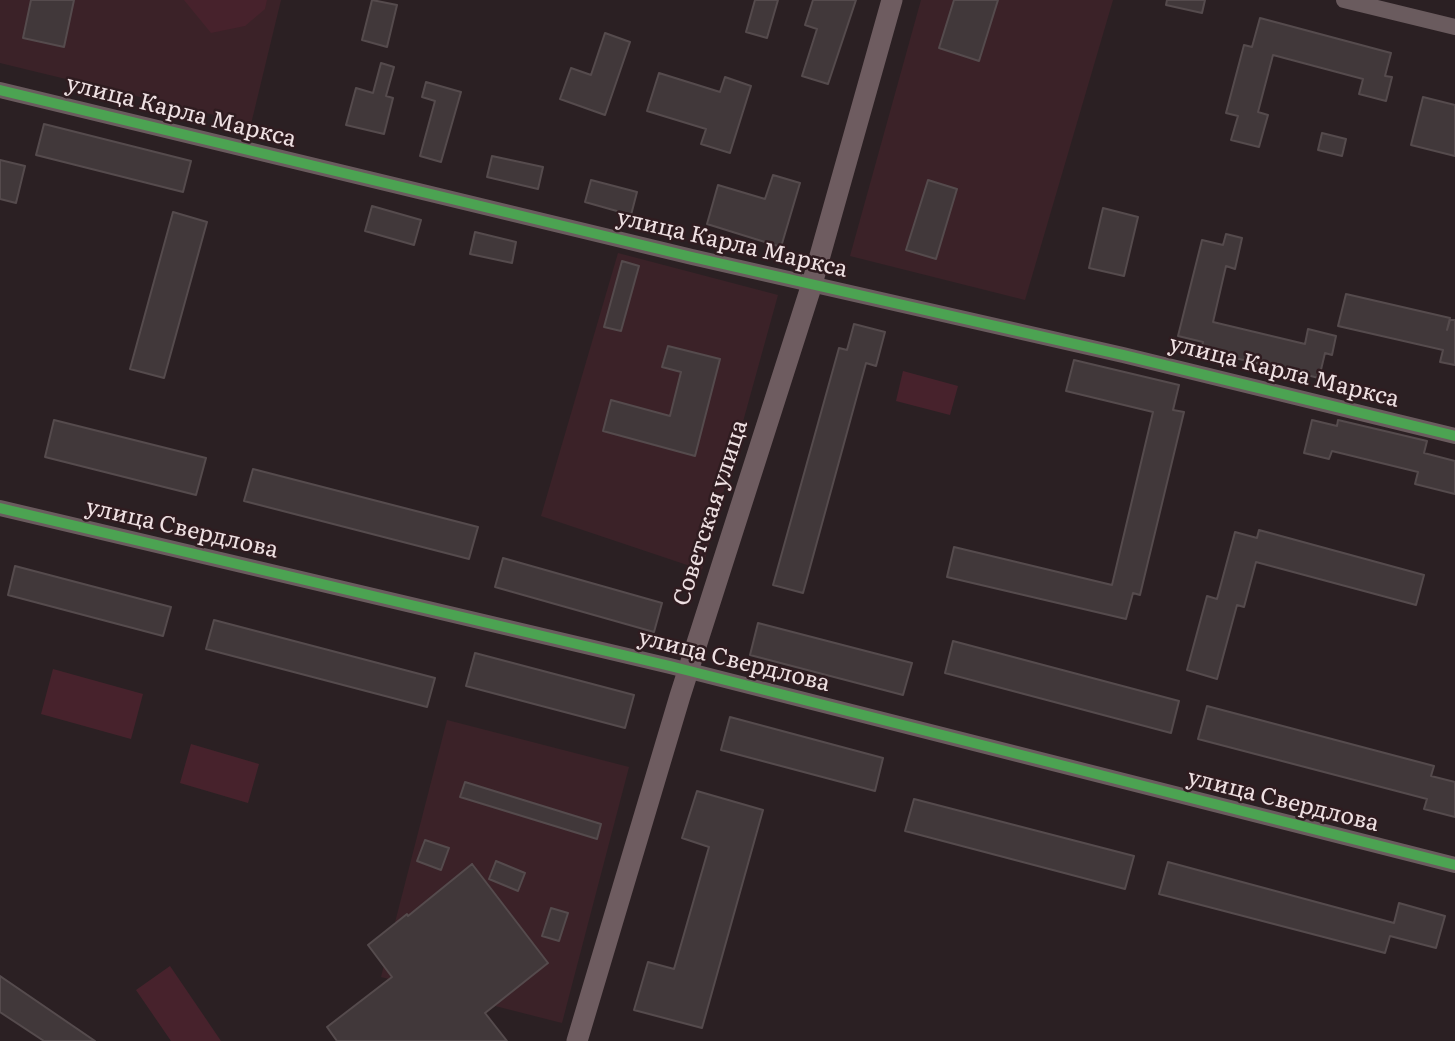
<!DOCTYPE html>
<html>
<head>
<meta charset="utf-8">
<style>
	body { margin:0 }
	canvas { display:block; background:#2b2023 }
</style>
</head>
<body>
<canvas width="1455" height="1041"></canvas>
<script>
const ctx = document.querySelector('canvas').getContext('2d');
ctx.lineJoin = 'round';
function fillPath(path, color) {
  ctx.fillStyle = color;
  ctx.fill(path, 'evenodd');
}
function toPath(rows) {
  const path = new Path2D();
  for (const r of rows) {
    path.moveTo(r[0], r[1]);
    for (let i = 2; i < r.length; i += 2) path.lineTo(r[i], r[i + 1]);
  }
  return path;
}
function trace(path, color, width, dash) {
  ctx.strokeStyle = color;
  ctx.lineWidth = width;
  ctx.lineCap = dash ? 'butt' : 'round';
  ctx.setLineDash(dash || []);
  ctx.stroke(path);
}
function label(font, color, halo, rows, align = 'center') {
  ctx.font = font + ' Literata,serif';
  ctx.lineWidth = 5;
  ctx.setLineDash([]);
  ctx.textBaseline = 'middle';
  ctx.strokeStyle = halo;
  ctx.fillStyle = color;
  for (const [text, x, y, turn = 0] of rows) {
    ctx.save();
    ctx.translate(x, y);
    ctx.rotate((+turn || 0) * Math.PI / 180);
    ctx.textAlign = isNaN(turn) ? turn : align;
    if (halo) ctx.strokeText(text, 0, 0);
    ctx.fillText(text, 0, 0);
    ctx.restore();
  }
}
fillPath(toPath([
	[0,0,281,0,251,124,0,63],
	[921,0,1113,0,1025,300,850,256],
	[618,253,778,295,702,570,541,516],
	[447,720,629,767,562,1023,381,977]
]), '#3b2228');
fillPath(toPath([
	[184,0,267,0,265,9,245,26,211,33],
	[903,371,958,386,950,415,896,401],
	[53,669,143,694,131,739,41,714],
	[191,744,259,764,248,803,180,783],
	[170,966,221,1041,171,1041,136,990]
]), '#47222c');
const building = toPath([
	[31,0,74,0,64,47,23,38,31,0],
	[372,0,397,5,387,47,362,40,372,0],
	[755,0,778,0,767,38,746,32,755,0],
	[813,0,856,0,828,84,802,76,817,29,805,25,813,0],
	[954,0,998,0,979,61,939,48,954,0],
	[1167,0,1205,0,1202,13,1166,5,1167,0],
	[1260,18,1391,53,1385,76,1392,77,1386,101,1359,94,1363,79,1273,55,1258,112,1268,115,1259,147,1231,140,1238,116,1226,113,1244,45,1252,47,1260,18],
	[605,33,630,42,605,115,560,99,571,68,591,75,605,33],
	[381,63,394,67,386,96,393,98,384,134,346,125,356,88,373,93,381,63],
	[659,73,720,92,725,77,751,86,730,153,701,144,706,129,647,111,659,73],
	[426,82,461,92,441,162,420,156,435,101,422,97,426,82],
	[1423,97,1455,105,1455,156,1411,145,1423,97],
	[44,124,191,161,183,192,36,155,44,124],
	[1322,133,1346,139,1342,156,1318,150,1322,133],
	[492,156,543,167,538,189,487,177,492,156],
	[0,160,25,166,16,203,0,199,0,160],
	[773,175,800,183,781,247,707,224,718,185,765,199,773,175],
	[591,180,637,192,631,215,585,202,591,180],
	[928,180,957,189,936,259,906,250,928,180],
	[372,206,421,220,414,245,365,231,372,206],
	[1103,208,1138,217,1124,276,1089,268,1103,208],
	[173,212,207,222,164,378,130,369,173,212],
	[475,232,516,242,512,263,470,254,475,232],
	[1226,234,1242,238,1235,269,1226,266,1213,322,1305,344,1308,329,1336,336,1332,355,1325,353,1319,378,1201,350,1203,342,1178,336,1202,240,1223,245,1226,234],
	[622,261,639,266,621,331,604,327,622,261],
	[1346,294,1450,318,1447,330,1450,320,1455,320,1455,365,1440,362,1443,350,1338,326,1346,294],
	[854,324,885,332,876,366,866,363,803,593,773,585,839,348,847,350,854,324],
	[668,346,720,359,695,456,603,431,611,400,670,416,681,372,662,367,668,346],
	[1074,360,1179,385,1173,410,1184,412,1140,595,1133,593,1126,619,947,577,954,547,1112,585,1153,412,1066,391,1074,360],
	[54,420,206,458,196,495,45,457,54,420],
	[1312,420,1337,426,1338,420,1427,441,1424,453,1455,461,1455,494,1415,484,1418,472,1332,451,1329,459,1304,453,1312,420],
	[253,469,478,527,469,559,244,501,253,469],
	[1259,530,1424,575,1416,605,1256,562,1244,607,1237,605,1217,679,1187,670,1207,596,1217,599,1235,532,1257,538,1259,530],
	[503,558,662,603,654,632,495,587,503,558],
	[15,566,171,607,163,636,8,595,15,566],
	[214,620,435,678,427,707,206,649,214,620],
	[758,623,912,663,903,695,750,655,758,623],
	[953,641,1179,701,1171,733,945,673,953,641],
	[475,653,634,695,625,728,466,686,475,653],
	[1207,706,1434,766,1431,776,1455,782,1455,817,1424,809,1427,799,1198,739,1207,706],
	[730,717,883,758,875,791,721,750,730,717],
	[465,782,601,824,597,839,460,797,465,782],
	[697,791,763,810,702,1028,634,1010,648,962,674,969,709,847,682,838,697,791],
	[914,799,1134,856,1125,889,905,831,914,799],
	[425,840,449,848,441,870,417,861,425,840],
	[496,861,525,873,518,891,489,879,496,861],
	[1168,862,1394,923,1399,903,1445,916,1436,948,1390,936,1385,953,1159,894,1168,862],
	[472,864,548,963,485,1013,507,1041,337,1041,327,1027,392,977,368,945,407,914,408,916,472,864],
	[551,908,568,913,559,941,542,936,551,908],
	[0,976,95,1041,44,1041,0,1012,0,976]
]);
fillPath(building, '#41383a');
trace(building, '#554b4d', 2);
trace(toPath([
	[1344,0,1455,27],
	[0,90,692,257,1123,355,1455,436],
	[0,508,670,666,1455,865]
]), '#6a5b5e', 16);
trace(toPath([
	[577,1041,680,696,812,284,892,0]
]), '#6e5c60', 21);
trace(toPath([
	[0,90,692,257,1123,355,1455,436],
	[0,508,670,666,1455,865]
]), '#4ca352', 10);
label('23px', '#eee0e2', '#2f1c20', [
	["улица Карла Маркса",181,112,14],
	["улица Карла Маркса",732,244,13],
	["улица Карла Маркса",1284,372,14],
	["Советская улица",711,513,-72],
	["улица Свердлова",182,529,13],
	["улица Свердлова",734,661,14],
	["улица Свердлова",1283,801,14]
]);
</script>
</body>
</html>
